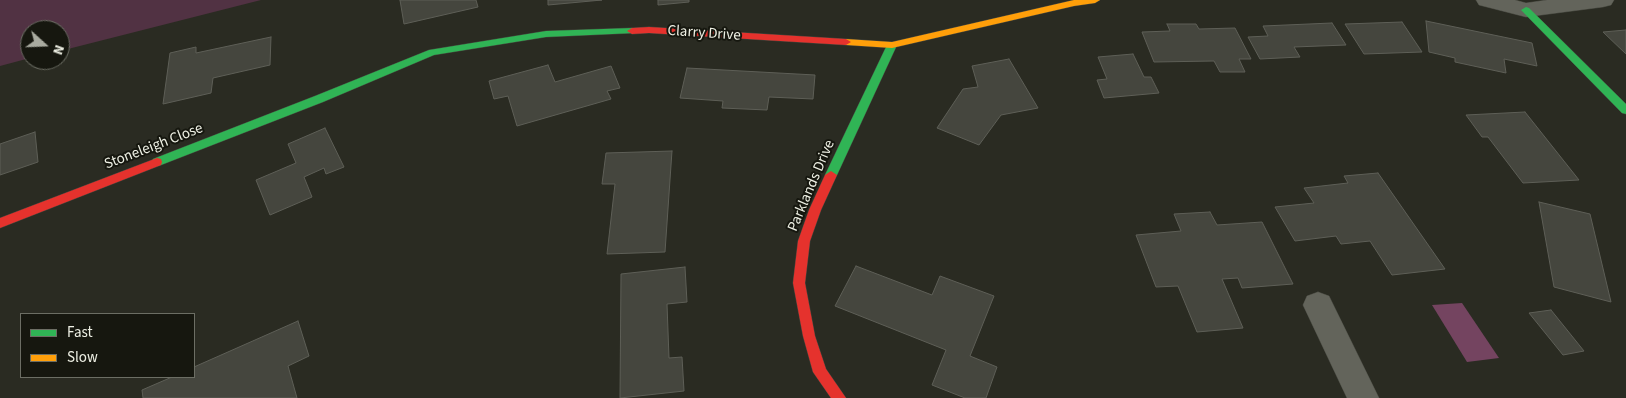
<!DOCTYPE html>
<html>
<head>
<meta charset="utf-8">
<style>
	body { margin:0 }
	#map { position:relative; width:1626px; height:398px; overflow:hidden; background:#2a2b22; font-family:"Source Sans 3",sans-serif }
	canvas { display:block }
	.legend { position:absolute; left:20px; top:313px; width:175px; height:65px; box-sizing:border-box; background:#16170f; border:1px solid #6c6e64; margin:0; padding:6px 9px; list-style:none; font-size:15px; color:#eef0e4 }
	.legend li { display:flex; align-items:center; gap:10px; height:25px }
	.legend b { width:25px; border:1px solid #6c6e64 }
	.north { position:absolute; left:20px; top:20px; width:50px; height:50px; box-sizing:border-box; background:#16170f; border:1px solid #6c6e64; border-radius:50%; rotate:110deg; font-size:14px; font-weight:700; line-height:20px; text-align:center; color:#eef0e4 }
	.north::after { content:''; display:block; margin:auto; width:18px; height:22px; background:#a9aba0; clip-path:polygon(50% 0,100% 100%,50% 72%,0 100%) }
</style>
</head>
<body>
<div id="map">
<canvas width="1626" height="398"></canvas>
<ul class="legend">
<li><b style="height:6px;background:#30b455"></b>Fast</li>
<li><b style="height:6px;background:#ff9f0a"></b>Slow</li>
</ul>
<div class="north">N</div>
</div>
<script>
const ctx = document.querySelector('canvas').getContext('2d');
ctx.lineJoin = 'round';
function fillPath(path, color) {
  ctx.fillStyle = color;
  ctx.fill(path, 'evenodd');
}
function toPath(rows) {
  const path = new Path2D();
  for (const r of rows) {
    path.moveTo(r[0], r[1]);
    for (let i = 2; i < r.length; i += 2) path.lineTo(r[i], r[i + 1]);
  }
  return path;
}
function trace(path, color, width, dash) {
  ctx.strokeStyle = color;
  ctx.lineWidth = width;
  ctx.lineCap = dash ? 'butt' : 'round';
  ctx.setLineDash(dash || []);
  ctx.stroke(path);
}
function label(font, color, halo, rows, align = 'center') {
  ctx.font = font + ' "Source Sans 3",sans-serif';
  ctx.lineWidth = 4;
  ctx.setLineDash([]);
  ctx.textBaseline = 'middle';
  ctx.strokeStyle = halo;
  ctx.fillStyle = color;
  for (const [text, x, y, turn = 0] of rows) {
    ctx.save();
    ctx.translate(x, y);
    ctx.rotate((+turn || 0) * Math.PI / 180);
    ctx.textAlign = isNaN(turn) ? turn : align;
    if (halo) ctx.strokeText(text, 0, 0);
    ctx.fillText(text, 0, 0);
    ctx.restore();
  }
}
fillPath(toPath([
	[0,0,261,0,60,51,60,30,30,30,30,58,0,66]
]), '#513243');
fillPath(toPath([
	[1462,303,1499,358,1467,362,1432,305]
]), '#744460');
const building = toPath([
	[400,0,476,0,478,7,404,24,400,0],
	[548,0,602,0,548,5,548,0],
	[658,0,689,0,689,2,658,5,658,0],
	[1426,21,1532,43,1537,66,1504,59,1506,73,1455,62,1455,58,1429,52,1426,21],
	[1402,22,1422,52,1364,54,1345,24,1402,22],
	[1332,23,1346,45,1294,47,1300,57,1260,59,1248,37,1268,36,1263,26,1332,23],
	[1167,24,1196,24,1199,29,1235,28,1251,59,1239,59,1245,72,1220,72,1214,61,1154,62,1142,32,1170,31,1167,24],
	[1626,30,1626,54,1603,32,1626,30],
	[271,37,270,65,213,78,211,93,163,104,170,53,196,47,196,53,271,37],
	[1133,54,1144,77,1151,77,1159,93,1104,98,1097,80,1107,79,1098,57,1133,54],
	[1009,59,1038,108,1001,115,979,145,937,128,963,89,978,87,972,66,1009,59],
	[548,65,555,82,611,66,620,88,607,91,611,99,517,126,508,96,494,99,489,81,548,65],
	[687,68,815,75,813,99,769,97,767,110,722,108,723,101,680,98,687,68],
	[1525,112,1579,180,1523,183,1488,137,1482,137,1466,115,1525,112],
	[325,128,344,167,326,174,324,168,304,177,312,197,270,215,256,180,296,163,288,144,325,128],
	[35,132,38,162,0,175,0,144,35,132],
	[672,151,665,252,607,254,615,184,602,184,606,153,672,151],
	[1378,173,1445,269,1392,275,1370,241,1341,244,1336,236,1295,241,1275,207,1314,203,1304,188,1348,183,1344,176,1378,173],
	[1539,202,1590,214,1611,302,1554,287,1539,202],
	[1210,212,1217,225,1262,222,1293,284,1242,288,1238,278,1222,279,1243,328,1197,332,1178,286,1156,287,1136,235,1181,231,1174,214,1210,212],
	[856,266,932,295,940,276,994,296,970,356,997,367,986,398,965,398,932,385,946,350,835,306,856,266],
	[685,267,687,302,667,304,669,358,682,357,684,391,620,398,621,274,685,267],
	[1551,310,1584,351,1563,355,1529,313,1551,310],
	[298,321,309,356,288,366,297,398,143,398,142,390,172,377,194,377,194,367,298,321]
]);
fillPath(building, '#45463e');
trace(building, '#5e5f57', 1);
const street = toPath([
	[1476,0,1515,0,1526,3,1547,0,1614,0,1611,5,1603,7,1526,17,1479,5,1476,0],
	[1318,292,1329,296,1379,398,1347,398,1303,305,1307,296,1318,292]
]);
const fast = toPath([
	[1526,7,1529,8,1626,104,1626,114,1622,113,1523,12,1521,10,1526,7],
	[632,28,637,31,635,33,546,37,434,55,323,102,161,165,157,166,152,162,153,159,315,96,429,50,546,31,632,28],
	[892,42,897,45,837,175,831,179,827,178,825,175,887,45,892,42]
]);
const slow = toPath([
	[1074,0,1100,0,1095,3,1074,6,892,48,846,45,841,42,846,39,892,42,1074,0]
]);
const jam = toPath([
	[649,27,846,39,851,42,846,45,649,33,632,34,627,31,632,28,649,27],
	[157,158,161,159,162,162,161,165,0,228,0,218,157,158],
	[831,171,837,175,821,210,810,241,805,283,815,336,826,369,846,398,831,398,813,372,803,336,793,283,798,241,809,210,825,175,831,171]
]);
trace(street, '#45463e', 1);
trace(fast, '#45463e', 1);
trace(slow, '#45463e', 1);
trace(jam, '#45463e', 1);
fillPath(street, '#63645b');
fillPath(fast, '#30b455');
fillPath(slow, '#ff9f0a');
fillPath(jam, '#e5322d');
label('15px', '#eef0e4', '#16170f', [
	["Clarry Drive",704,34,4],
	["Stoneleigh Close",154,147,-21],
	["Parklands Drive",812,186,-67]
]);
</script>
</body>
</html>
